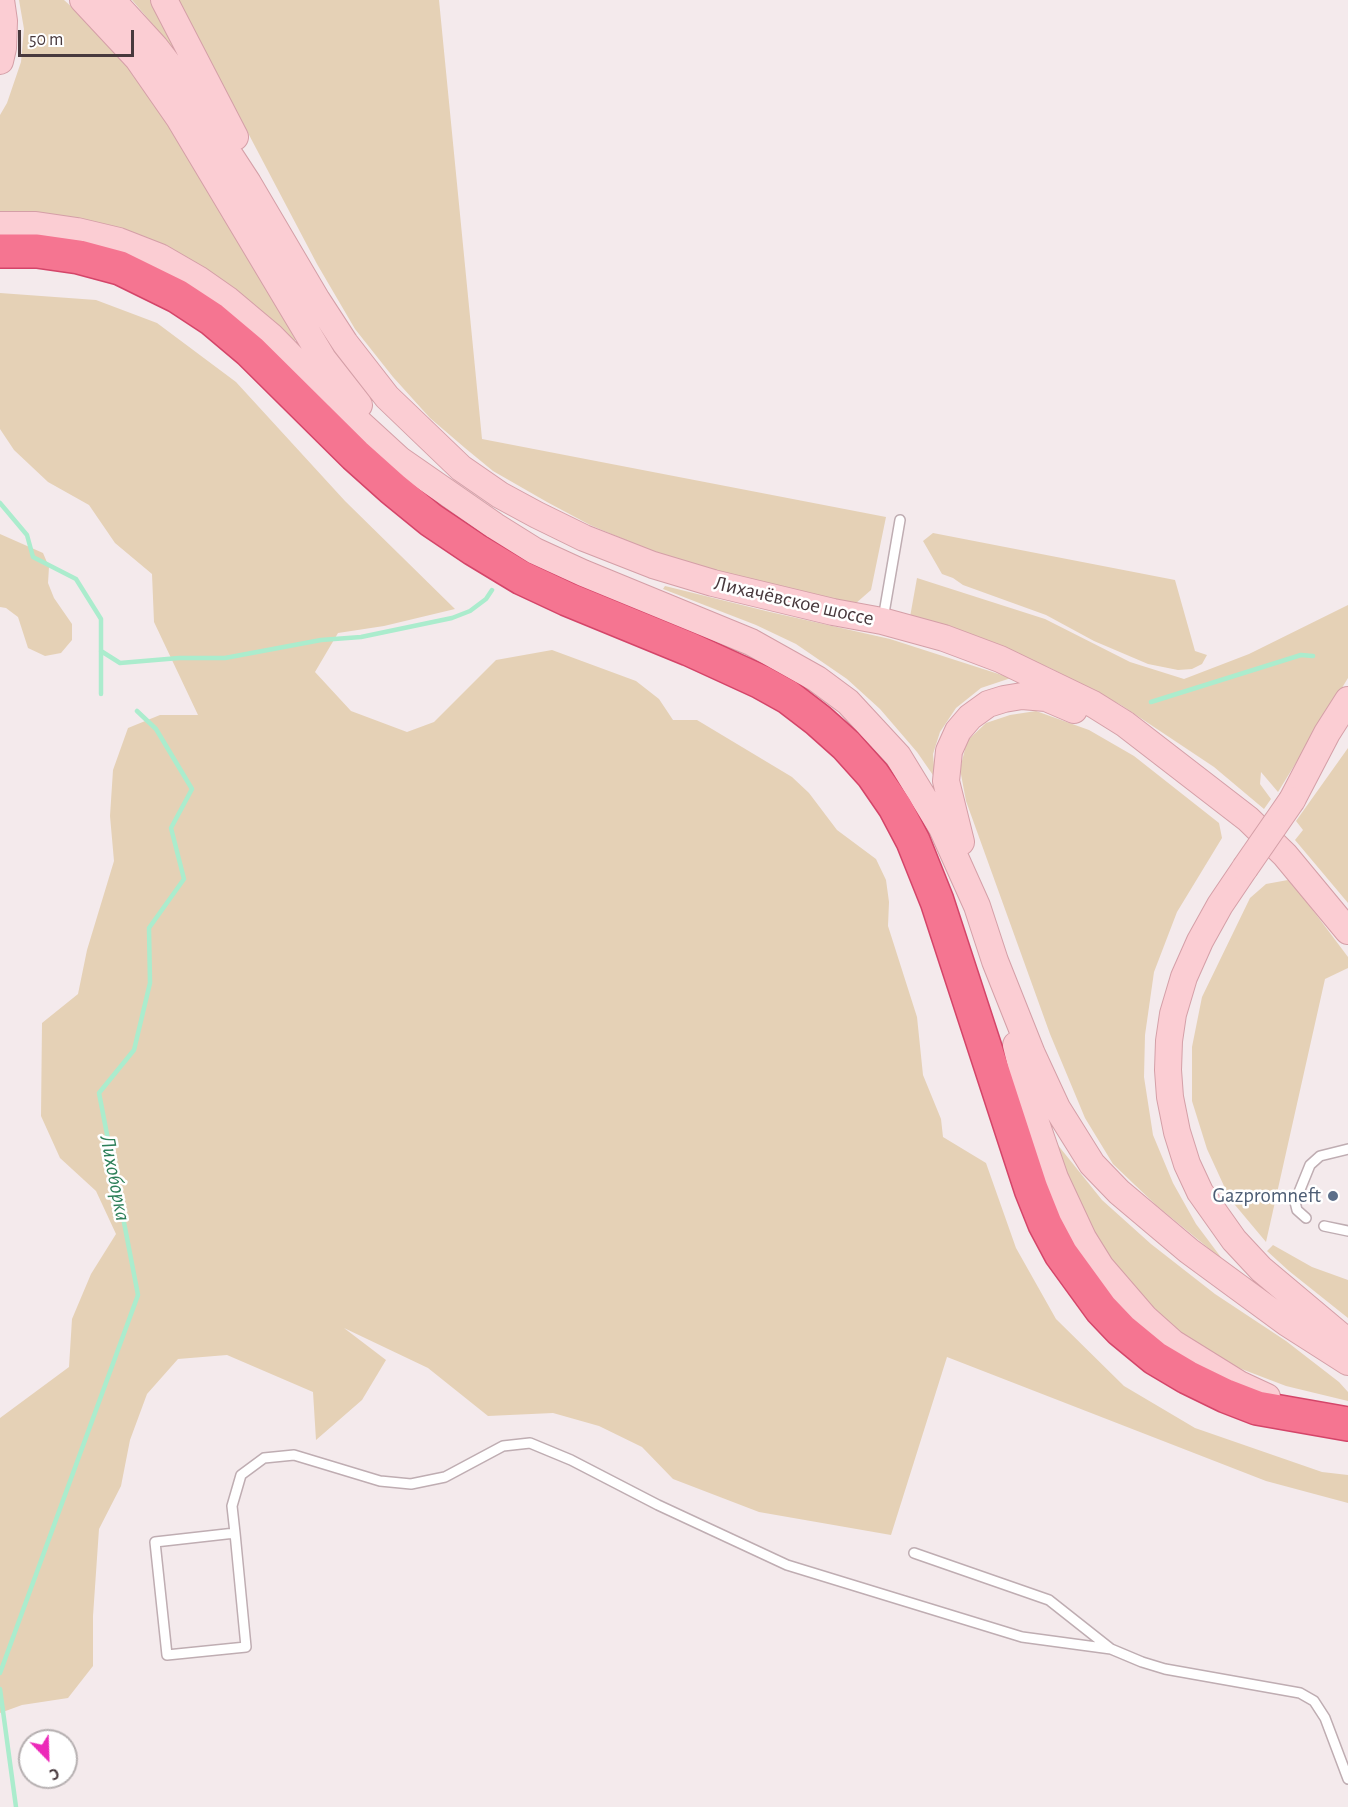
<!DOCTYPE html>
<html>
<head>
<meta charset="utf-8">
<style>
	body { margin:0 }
	#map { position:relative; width:1348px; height:1807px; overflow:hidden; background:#f4eaec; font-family:"Alegreya Sans",sans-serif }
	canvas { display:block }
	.north { position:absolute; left:18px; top:1729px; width:60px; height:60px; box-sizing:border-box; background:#fff; border:2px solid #b6b0b1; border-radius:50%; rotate:157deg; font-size:16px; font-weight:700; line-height:24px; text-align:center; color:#48393d }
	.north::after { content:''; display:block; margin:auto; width:21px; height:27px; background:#ec2ab9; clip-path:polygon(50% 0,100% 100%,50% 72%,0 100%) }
	.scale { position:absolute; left:18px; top:30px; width:116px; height:27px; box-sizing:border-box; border:3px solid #48393d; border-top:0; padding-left:8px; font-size:18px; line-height:21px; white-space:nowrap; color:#48393d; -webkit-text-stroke:4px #fff; paint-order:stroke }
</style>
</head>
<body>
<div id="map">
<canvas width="1348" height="1807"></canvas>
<div class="north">С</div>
<div class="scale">50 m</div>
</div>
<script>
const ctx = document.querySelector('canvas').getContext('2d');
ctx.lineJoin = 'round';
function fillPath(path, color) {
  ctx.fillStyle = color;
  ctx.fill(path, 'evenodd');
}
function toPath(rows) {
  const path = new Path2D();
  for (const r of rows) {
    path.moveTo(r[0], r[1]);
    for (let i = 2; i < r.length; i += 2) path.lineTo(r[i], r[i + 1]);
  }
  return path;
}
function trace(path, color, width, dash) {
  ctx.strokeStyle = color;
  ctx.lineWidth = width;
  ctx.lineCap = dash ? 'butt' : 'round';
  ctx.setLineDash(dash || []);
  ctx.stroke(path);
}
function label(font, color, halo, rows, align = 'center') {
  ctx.font = font + ' "Alegreya Sans",sans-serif';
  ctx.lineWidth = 5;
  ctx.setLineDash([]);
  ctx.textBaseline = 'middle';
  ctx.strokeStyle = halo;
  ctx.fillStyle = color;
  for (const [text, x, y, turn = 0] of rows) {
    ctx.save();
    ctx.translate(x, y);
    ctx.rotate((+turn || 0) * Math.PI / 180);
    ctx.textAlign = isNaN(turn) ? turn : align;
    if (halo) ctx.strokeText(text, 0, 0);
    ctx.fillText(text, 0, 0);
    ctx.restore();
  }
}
fillPath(toPath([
	[19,0,64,0,85,19,131,70,161,111,296,338,294,342,260,310,207,270,156,242,0,213,0,115,7,103,21,62,24,29],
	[132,0,150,0,180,58,161,34],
	[178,0,439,0,482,439,886,517,871,590,855,604,739,578,654,552,590,525,547,502,493,471,465,448,430,418,393,377,355,329,317,264],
	[0,293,96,300,157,323,236,382,345,501,455,609,384,626,338,633,315,672,351,711,407,732,434,722,496,660,552,650,636,681,659,699,673,720,697,720,792,777,809,793,837,830,876,859,886,880,889,902,888,926,917,1017,923,1075,941,1119,943,1137,986,1163,1016,1248,1056,1319,1124,1386,1195,1428,1322,1472,1348,1475,1348,1503,1266,1481,947,1357,891,1535,759,1512,673,1479,642,1447,599,1426,553,1413,488,1416,428,1368,344,1328,386,1360,362,1400,316,1440,313,1392,227,1355,178,1359,147,1394,130,1440,121,1486,99,1529,93,1616,93,1666,68,1698,22,1705,0,1713,0,1418,69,1367,72,1319,91,1274,116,1234,96,1191,60,1158,41,1116,42,1023,78,994,87,950,114,861,110,816,113,770,128,728,160,715,198,715,154,622,152,574,115,543,89,505,48,482,14,450,0,429],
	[933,533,1175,580,1195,651,1207,655,1202,664,1192,669,1178,670,1148,664,1094,641,1046,615,963,585,953,578,942,574,923,541],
	[0,534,43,553,49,567,48,583,54,598,72,624,72,640,61,653,45,656,28,648,18,617,6,608,0,607],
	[917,578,1045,619,1130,662,1184,679,1249,654,1348,605,1348,678,1278,792,1261,772,1260,784,1271,799,1264,809,1214,767,1121,705,1050,668,988,641,910,617],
	[665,586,770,612,890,639,1011,678,981,688,956,708,940,732,933,754,935,778,917,752,880,709,847,679,796,644,756,625,663,589],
	[1036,711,1089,730,1134,756,1219,823,1222,838,1177,912,1154,972,1145,1035,1144,1077,1153,1135,1173,1183,1196,1224,1223,1260,1157,1206,1113,1164,1085,1118,1050,1034,966,801,960,769,967,741,986,723,1010,715],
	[1348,748,1348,903,1295,840,1303,830,1296,821],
	[1288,880,1306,901,1348,957,1348,968,1325,979,1266,1242,1230,1199,1207,1149,1192,1101,1192,1047,1202,997,1250,898,1266,884],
	[1049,1134,1102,1200,1151,1244,1215,1294,1286,1341,1339,1382,1348,1392,1348,1401,1286,1386,1231,1365,1179,1333,1146,1303,1114,1268,1089,1224],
	[1273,1245,1312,1267,1348,1280,1348,1318,1289,1271,1267,1251]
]), '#e5d1b6');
trace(toPath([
	[0,503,27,535,33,557,76,579,101,619,101,694],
	[101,651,120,663,179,658,225,658,321,640,361,637,452,618,470,611,486,599,492,590],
	[1151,702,1301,655,1313,656],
	[0,1673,138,1295,99,1093,134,1050,150,983,149,928,184,879,171,828,192,789,156,729,137,711],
	[0,1689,16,1807]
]), '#abeccd', 4.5);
const lane = toPath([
	[883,619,900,520],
	[1306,1218,1297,1210,1295,1202,1310,1165,1320,1156,1348,1149],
	[1324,1226,1348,1231],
	[235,1533,155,1542,167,1655,246,1647,235,1533,232,1506,241,1475,264,1458,294,1455,380,1481,411,1484,445,1477,503,1446,530,1443,571,1460,658,1505,787,1565,1022,1637,1111,1649],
	[914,1553,1049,1600,1111,1649,1142,1662,1165,1669,1300,1693,1314,1701,1325,1718,1348,1779]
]);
const secondary = toPath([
	[83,0,138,59,179,118,323,359,359,405],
	[112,0,155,47,182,82,248,183,317,300,345,343,387,397,461,468,500,495,537,515,584,538,653,565,713,583,833,612,882,621,944,638,1000,659,1093,704,1125,724,1248,819,1285,855,1348,931],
	[164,0,235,137],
	[0,61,3,48,4,21,1,0],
	[0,225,36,225,77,231,119,241,160,257,198,279,228,300,272,337,329,395,400,460,495,526,535,551,583,573,751,642,817,679,848,702,898,756,942,828,977,906,995,961,1032,1054,1057,1108,1092,1164,1119,1192,1189,1251,1287,1323,1348,1362],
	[1292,800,1327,733,1348,700],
	[961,842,946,781,949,751,958,731,970,717,988,704,1004,699,1022,696,1046,698,1074,710],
	[1245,868,1220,905,1200,941,1184,977,1173,1014,1169,1041,1168,1070,1170,1097,1177,1132,1187,1164,1200,1192,1234,1240,1261,1269,1348,1342],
	[1016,1045,1032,1111,1055,1178,1083,1238,1101,1267,1145,1318,1173,1343,1239,1384,1267,1397]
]);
const highway = toPath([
	[0,251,37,251,79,257,120,268,177,296,212,319,250,351,355,455,393,489,431,520,474,549,522,578,567,599,689,649,761,682,788,697,818,720,846,745,873,775,895,807,913,841,937,901,1031,1189,1045,1224,1061,1254,1101,1309,1121,1330,1155,1358,1187,1377,1226,1396,1257,1408,1348,1424]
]);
trace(lane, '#bfadb2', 12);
trace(secondary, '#d49fa7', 28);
trace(highway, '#d44569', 36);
trace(lane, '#fff', 9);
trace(secondary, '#fbcdd3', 26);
trace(highway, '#f57591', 33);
const secondaryBridge = toPath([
	[1245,868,1292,800]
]);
trace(secondaryBridge, '#d49fa7', 28, []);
trace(secondaryBridge, '#fbcdd3', 26);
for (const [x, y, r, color] of [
	[1333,1196,6,"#5c6f8a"]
]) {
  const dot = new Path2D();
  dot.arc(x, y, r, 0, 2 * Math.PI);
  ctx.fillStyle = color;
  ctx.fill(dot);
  trace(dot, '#fff', 2);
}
label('21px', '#48393d', '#fff', [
	["Лихачёвское шоссе",794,601,13]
]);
label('21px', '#4e5e75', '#fff', [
	["Gazpromneft",1321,1196]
], 'right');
label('italic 22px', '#2c7f58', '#fff', [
	["Лихоборка",115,1178,79]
]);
</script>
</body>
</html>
